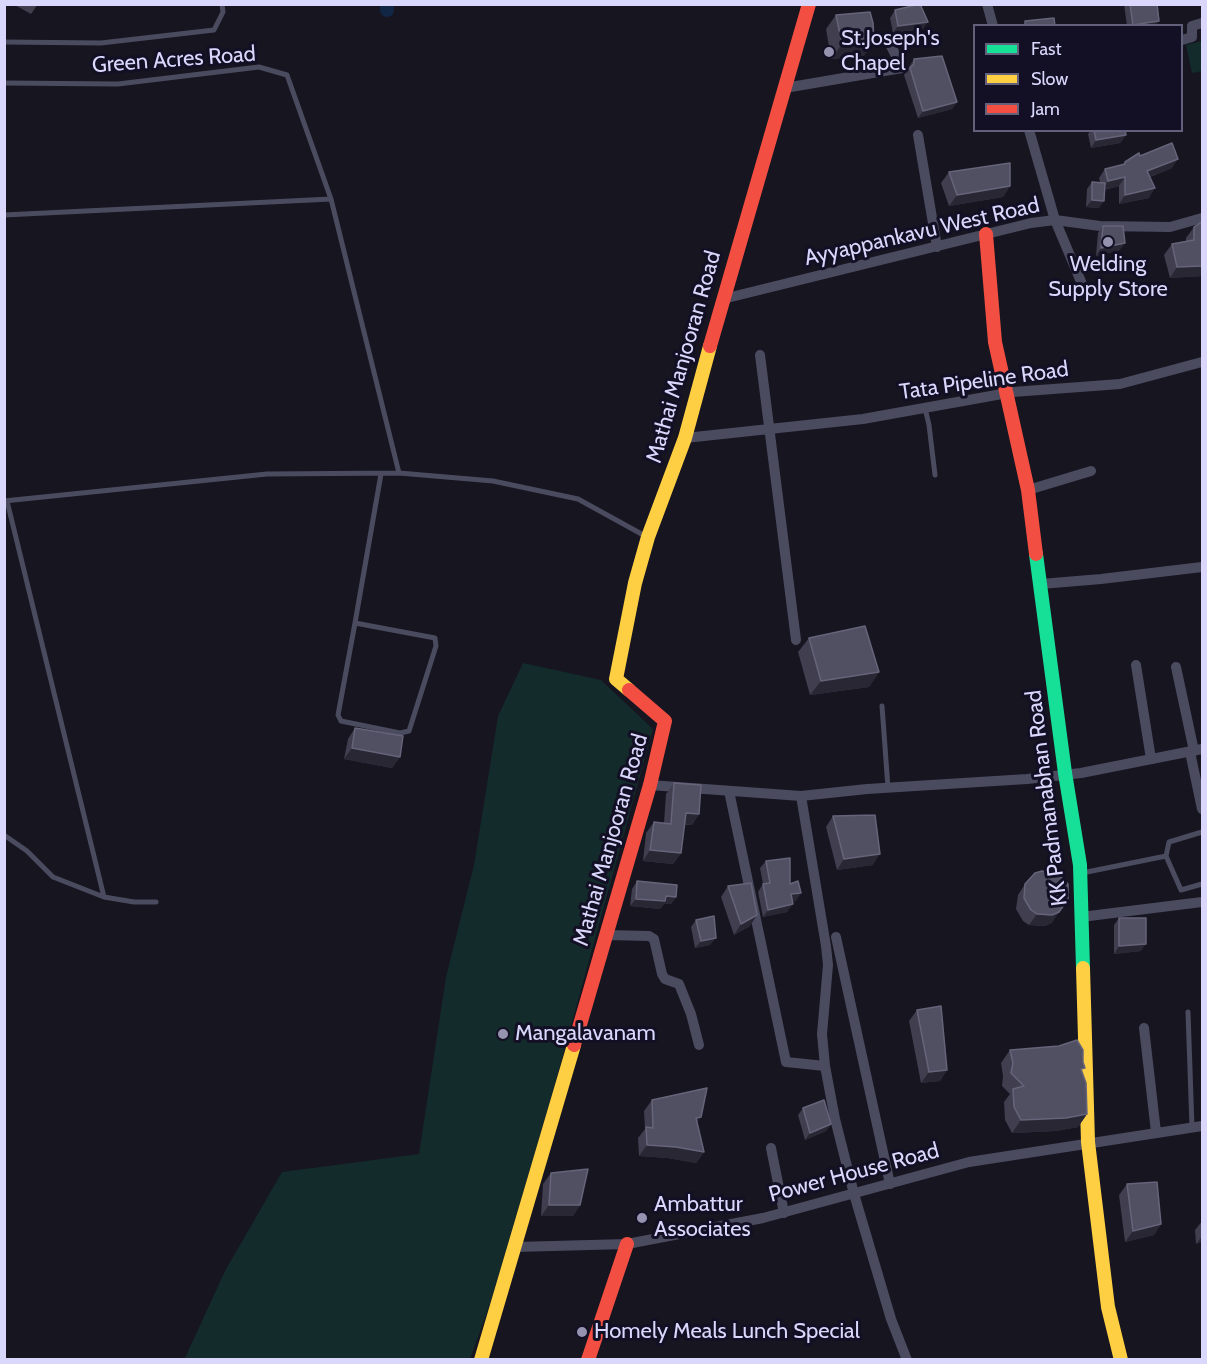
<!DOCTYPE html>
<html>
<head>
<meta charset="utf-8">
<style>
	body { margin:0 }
	#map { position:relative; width:1207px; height:1364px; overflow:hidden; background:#161520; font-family:Cabin,sans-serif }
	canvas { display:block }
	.frame { position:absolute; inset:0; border:6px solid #dad7fd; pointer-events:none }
	.legend { position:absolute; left:973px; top:24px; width:210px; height:108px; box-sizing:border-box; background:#131025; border:2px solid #63607b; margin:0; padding:8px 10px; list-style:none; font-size:18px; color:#dad7fd }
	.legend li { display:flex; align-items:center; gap:12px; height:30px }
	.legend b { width:30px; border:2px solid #63607b }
</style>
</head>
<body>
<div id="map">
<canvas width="1207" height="1364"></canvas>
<div class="frame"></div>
<ul class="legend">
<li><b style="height:8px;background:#16e098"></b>Fast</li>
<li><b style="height:8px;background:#ffcf43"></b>Slow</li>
<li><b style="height:8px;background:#f24e42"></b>Jam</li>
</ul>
</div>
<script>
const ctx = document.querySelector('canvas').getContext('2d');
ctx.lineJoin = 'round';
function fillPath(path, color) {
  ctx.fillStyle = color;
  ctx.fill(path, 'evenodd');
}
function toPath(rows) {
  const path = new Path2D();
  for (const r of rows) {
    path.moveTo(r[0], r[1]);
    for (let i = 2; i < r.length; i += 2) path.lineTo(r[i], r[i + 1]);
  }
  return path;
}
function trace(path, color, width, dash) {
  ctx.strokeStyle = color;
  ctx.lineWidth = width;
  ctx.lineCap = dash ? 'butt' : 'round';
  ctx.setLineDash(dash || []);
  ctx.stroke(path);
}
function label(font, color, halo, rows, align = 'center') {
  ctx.font = font + ' Cabin,sans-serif';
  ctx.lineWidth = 6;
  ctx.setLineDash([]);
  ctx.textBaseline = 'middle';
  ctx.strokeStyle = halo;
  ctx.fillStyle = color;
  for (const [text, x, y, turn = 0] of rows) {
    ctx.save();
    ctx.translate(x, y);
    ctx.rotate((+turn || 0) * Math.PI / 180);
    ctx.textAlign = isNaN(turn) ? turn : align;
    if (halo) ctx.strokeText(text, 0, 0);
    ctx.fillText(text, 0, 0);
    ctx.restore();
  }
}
fillPath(toPath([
	[1202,41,1202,71,1192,73,1186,45],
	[523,663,601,680,653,729,553,1091,490,1304,470,1359,184,1360,225,1271,282,1172,419,1154,446,977,474,865,498,716]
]), '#142b2b');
trace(toPath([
	[387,10,387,4]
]), '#112644', 14);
trace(toPath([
	[4,42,101,43,214,30,223,12,222,4],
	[4,83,118,84,259,67,287,75,331,199,399,473],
	[4,215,331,199],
	[925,408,929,425,935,475],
	[4,501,267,474,399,473,493,481,578,499,647,537],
	[7,501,104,897,134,902,156,902],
	[355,623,435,638,436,646,409,731,400,733,341,721,338,715,355,623,381,474],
	[882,706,888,788],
	[1202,832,1169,842,1166,856,1181,890,1202,884],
	[4,835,27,851,53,877,104,897],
	[1082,873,1166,856],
	[1188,1012,1192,1127]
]), '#4b4b60', 5);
trace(toPath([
	[987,4,993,26],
	[1182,40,1192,37,1192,26,1202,23],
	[785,88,902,68,889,42],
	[1029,130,1055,220,1082,284],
	[918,135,937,247],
	[723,299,1031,223,1055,220,1100,226,1170,227,1202,218],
	[760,355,796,640],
	[685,438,863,419,1013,392,1120,384,1202,362],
	[1028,490,1091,471],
	[1041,584,1101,579,1202,567],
	[1136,665,1151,759],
	[1176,667,1194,751],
	[1190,752,1202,809],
	[650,785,801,796,867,789,1027,779,1081,773,1202,749],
	[729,791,786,1062,825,1066],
	[801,796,826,946,828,965,822,1034,825,1066,835,1119,854,1194,891,1319,907,1360],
	[1081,917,1202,902],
	[606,935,649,936,654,939,662,974,665,979,679,984,691,1014,699,1045],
	[836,937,890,1184],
	[1144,1028,1156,1132],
	[771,1148,784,1213],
	[515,1247,627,1244,763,1218,969,1162,1202,1126]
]), '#4b4b60', 10);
trace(toPath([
	[1036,554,1065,773,1080,865,1083,968]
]), '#16e098', 14);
trace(toPath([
	[629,690,616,679,635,583,648,537,685,438,710,346],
	[1083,968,1088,1142,1108,1307,1121,1360],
	[481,1360,574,1045]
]), '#ffcf43', 14);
trace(toPath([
	[986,234,995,342,1028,490,1036,554],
	[710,346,809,4],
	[574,1045,650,785,665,721,629,690],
	[588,1360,627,1244]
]), '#f24e42', 14);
fillPath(toPath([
	[13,4,38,4,31,14],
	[1124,4,1157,4,1159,21,1155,26,1127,26],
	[895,10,923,29,893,33,890,18],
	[836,15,864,56,831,59,826,29],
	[914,59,957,102,952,109,918,118,904,75],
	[1091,130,1125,130,1126,135,1120,143,1091,148,1088,134],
	[1125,162,1172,168,1150,177,1149,198,1119,204,1119,186,1104,190,1099,208,1086,207,1087,189,1092,182,1100,182,1099,178,1105,169,1122,165],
	[949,172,1010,186,1003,197,949,206,941,183],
	[1103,226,1120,250,1096,256,1098,233],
	[1194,227,1203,276,1170,278,1164,255,1172,244,1186,241,1186,238],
	[809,638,879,672,869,687,810,695,798,652],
	[355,728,400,757,392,768,344,759,348,739],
	[674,783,699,814,692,825,684,825,681,853,673,864,643,861,646,833,654,822,664,823,666,794],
	[833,816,873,865,837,870,826,827],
	[766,861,790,884,796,901,792,901,787,912,763,917,758,892,763,884,760,868],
	[637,881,676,897,671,904,664,904,660,909,630,906,632,889],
	[1025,884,1052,923,1045,926,1029,925,1023,921,1016,909,1018,895],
	[728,886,757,915,750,926,734,935,721,897],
	[1119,918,1141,951,1114,954,1114,925],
	[696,920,710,945,695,948,691,927],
	[917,1010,947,1070,940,1081,921,1083,909,1021],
	[1010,1050,1082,1072,1087,1114,1078,1127,1056,1131,1012,1133,1005,1120,1004,1102,1010,1094,1002,1086,1003,1076,1001,1063],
	[652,1100,697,1124,704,1152,696,1163,668,1158,639,1156,638,1138,645,1129,644,1111],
	[803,1108,831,1124,826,1131,805,1140,798,1115],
	[551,1173,580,1205,573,1216,541,1216,543,1184],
	[1127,1184,1161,1224,1154,1235,1125,1242,1119,1195],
	[1203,1220,1203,1241,1196,1244,1195,1230]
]), '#413e4f');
fillPath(toPath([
	[1159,21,1155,26,1133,26,1133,25],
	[928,22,923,29,893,33,898,26],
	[874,41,864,56,831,59,842,44],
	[957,102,952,109,918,118,923,111],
	[1126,135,1120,143,1091,148,1096,140],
	[1178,159,1172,168,1141,180,1147,171],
	[1125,177,1119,186,1102,190,1108,181],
	[1010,186,1003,197,949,206,957,195],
	[1155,188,1149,198,1119,204,1125,195],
	[1092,200,1104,201,1099,208,1086,207],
	[1125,243,1120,250,1096,256,1101,248],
	[1203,266,1203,276,1170,278,1177,267],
	[879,672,869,687,810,695,821,681],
	[352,748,400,757,392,768,344,759],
	[686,813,699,814,692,825,678,824],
	[650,850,681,853,673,864,643,861],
	[880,854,873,865,837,870,844,859],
	[801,893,796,901,785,902,791,894],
	[666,896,676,897,671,904,664,904,660,909,630,906,636,899],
	[1068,899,1052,923,1045,926,1029,925,1037,914],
	[793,904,787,912,763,917,768,910],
	[757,915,750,926,734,935,741,924],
	[716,938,710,945,695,948,701,941],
	[1146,944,1141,951,1114,954,1119,946],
	[947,1070,940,1081,921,1083,929,1072],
	[1087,1114,1078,1127,1056,1131,1012,1133,1021,1120],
	[701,1117,693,1128,696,1118],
	[831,1124,826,1131,805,1140,810,1133],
	[647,1145,676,1147,704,1152,696,1163,668,1158,639,1156],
	[549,1205,580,1205,573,1216,541,1216],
	[1161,1224,1154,1235,1125,1242,1133,1231],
	[1203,1235,1203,1241,1196,1244]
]), '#292734');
const building = toPath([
	[920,4,928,22,898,26,895,10,920,4],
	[1130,4,1157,4,1159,21,1133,25,1130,4],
	[870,12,873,23,874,41,842,44,836,15,870,12],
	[1054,18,1055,26,1025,26,1025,21,1054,18],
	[942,56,957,102,923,111,910,68,914,64,914,59,942,56],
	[1094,130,1125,130,1126,135,1096,140,1094,130],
	[1172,143,1178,159,1147,171,1155,188,1125,195,1125,177,1108,181,1105,169,1125,164,1125,162,1139,153,1140,156,1172,143],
	[1010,163,1010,186,957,195,949,172,1010,163],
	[1092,182,1105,183,1104,201,1092,200,1092,182],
	[1203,221,1203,266,1177,267,1172,244,1194,240,1194,227,1203,221],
	[1103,226,1123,226,1125,243,1101,248,1103,226],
	[865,626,879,672,821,681,809,638,865,626],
	[355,728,403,736,400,757,352,748,355,728],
	[674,783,701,785,699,814,686,813,681,853,650,850,654,822,671,824,674,783],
	[875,815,880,854,844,859,833,816,875,815],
	[790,858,790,884,798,881,801,893,791,894,793,904,768,910,763,884,770,883,766,861,790,858],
	[1042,871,1057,873,1068,884,1068,899,1059,912,1052,915,1037,914,1031,910,1024,898,1025,884,1035,873,1042,871],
	[637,881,677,885,676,897,666,896,665,901,636,899,637,881],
	[751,883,757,915,741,924,728,886,751,883],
	[714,916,716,938,701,941,696,920,714,916],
	[1119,918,1146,918,1146,944,1119,946,1119,918],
	[941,1006,947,1070,929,1072,917,1010,941,1006],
	[1077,1040,1083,1050,1083,1062,1085,1068,1081,1069,1086,1083,1087,1114,1066,1118,1021,1120,1014,1107,1013,1089,1024,1086,1011,1073,1013,1063,1010,1050,1059,1046,1077,1040],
	[707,1088,701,1117,696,1118,704,1152,676,1147,647,1145,646,1127,653,1128,652,1100,707,1088],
	[824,1100,831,1124,810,1133,803,1108,824,1100],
	[588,1169,580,1205,549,1205,551,1173,588,1169],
	[1157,1182,1161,1224,1133,1231,1127,1184,1157,1182]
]);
fillPath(building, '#514f62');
trace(building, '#66647a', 1.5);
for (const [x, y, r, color] of [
	[829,52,6,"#9593b0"],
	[1108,242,6,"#9593b0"],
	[503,1034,6,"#9593b0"],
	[642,1218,6,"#9593b0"],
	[582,1332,6,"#9593b0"]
]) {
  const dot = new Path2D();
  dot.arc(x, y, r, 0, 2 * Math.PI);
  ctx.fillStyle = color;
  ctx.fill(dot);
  trace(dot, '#131025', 2);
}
label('22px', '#dad7fd', '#131025', [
	["St.Joseph's",841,39],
	["Chapel",841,64],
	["Welding",1108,265,"center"],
	["Supply Store",1108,290,"center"],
	["Mangalavanam",515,1034],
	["Ambattur",654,1205],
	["Associates",654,1230],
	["Homely Meals Lunch Special",594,1332]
], 'left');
label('22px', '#dad7fd', '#131025', [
	["Green Acres Road",174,60,-4],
	["Ayyappankavu West Road",922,232,-13],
	["Mathai Manjooran Road",684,357,-74],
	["Tata Pipeline Road",984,381,-8],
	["KK Padmanabhan Road",1047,798,-97],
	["Mathai Manjooran Road",611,840,-74],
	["Power House Road",854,1173,-15]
]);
</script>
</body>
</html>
